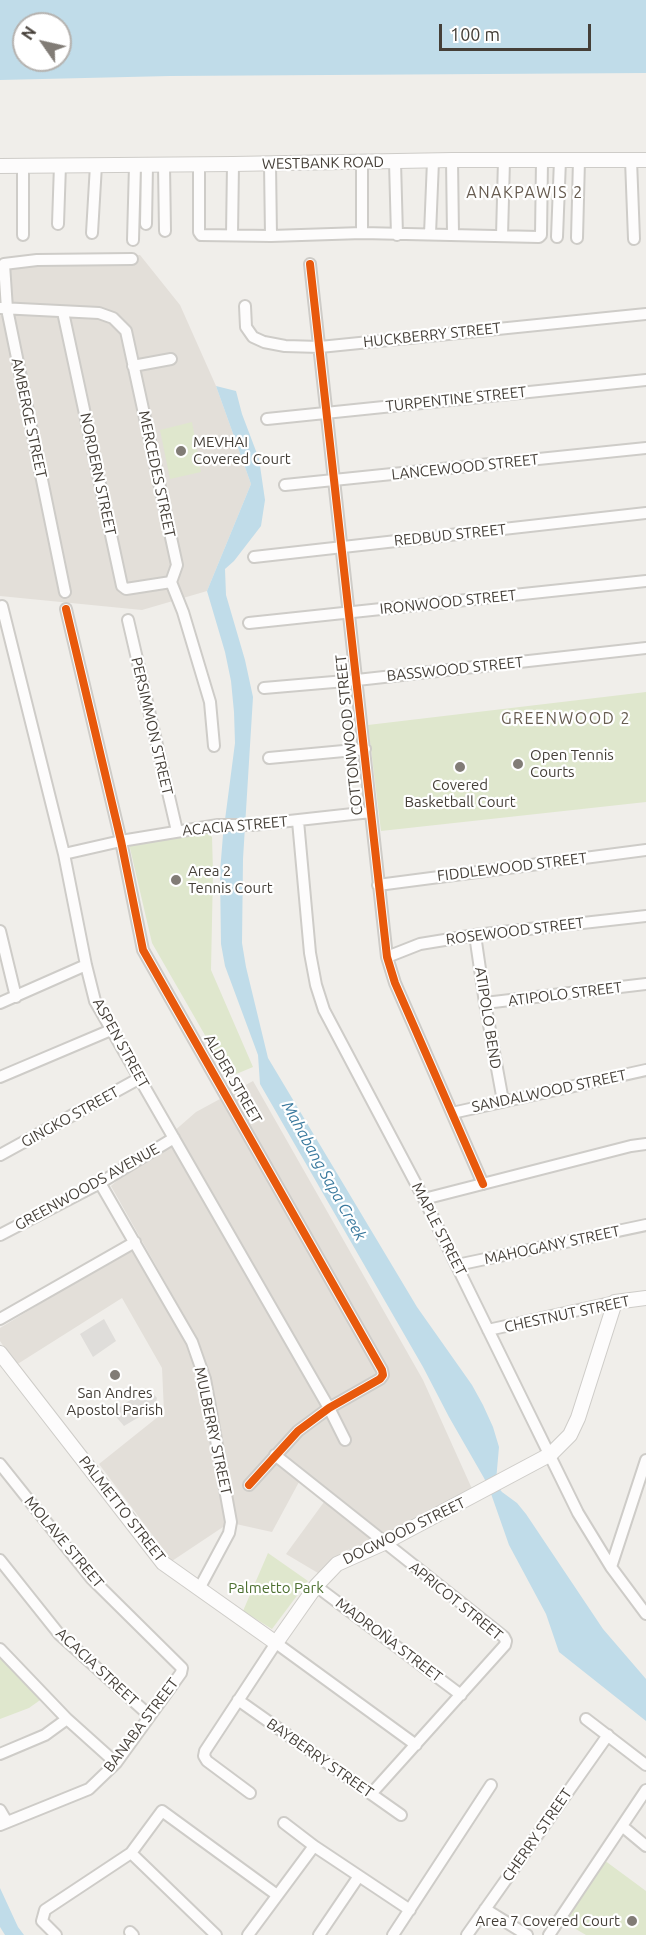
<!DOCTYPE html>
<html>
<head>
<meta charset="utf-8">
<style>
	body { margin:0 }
	#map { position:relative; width:646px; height:1935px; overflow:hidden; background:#f0eeea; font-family:Ubuntu,sans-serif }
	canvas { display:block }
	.north { position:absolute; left:12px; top:12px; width:60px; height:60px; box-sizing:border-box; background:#fff; border:2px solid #b5b2af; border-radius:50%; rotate:304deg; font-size:16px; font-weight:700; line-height:24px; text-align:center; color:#453f38 }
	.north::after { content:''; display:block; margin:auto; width:21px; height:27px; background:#817c76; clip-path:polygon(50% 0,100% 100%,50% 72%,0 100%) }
	.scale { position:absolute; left:439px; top:24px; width:152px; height:27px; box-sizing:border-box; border:3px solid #453f38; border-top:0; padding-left:8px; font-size:18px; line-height:21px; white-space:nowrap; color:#453f38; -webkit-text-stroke:4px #fff; paint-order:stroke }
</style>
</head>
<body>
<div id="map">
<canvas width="646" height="1935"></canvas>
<div class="north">N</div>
<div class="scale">100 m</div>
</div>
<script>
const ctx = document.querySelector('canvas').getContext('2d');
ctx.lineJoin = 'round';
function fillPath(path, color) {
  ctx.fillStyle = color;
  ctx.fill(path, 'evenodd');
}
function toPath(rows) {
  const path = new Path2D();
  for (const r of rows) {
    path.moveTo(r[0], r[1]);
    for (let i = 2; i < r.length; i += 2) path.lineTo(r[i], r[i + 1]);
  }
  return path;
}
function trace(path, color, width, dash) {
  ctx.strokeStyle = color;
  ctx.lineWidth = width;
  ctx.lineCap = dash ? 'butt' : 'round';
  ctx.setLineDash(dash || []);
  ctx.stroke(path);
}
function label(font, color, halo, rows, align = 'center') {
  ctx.font = font + ' Ubuntu,sans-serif';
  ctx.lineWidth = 4.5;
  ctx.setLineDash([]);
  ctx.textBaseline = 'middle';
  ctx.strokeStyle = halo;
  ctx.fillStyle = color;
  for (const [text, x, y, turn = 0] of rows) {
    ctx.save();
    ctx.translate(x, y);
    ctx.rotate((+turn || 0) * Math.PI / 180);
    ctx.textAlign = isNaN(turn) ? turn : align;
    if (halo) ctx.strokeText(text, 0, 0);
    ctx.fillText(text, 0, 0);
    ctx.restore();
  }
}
fillPath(toPath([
	[140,255,180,305,216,386,251,484,207,591,142,610,0,596,0,259],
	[253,1081,423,1380,473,1491,374,1540,342,1552,318,1573,286,1554,324,1502,299,1482,272,1532,236,1524,222,1452,194,1333,111,1186,196,1112],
	[133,1247,186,1341,203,1394,226,1525,172,1561,99,1464,164,1412,162,1368,122,1298,16,1365,0,1341,0,1328]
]), '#e3dfd9');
fillPath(toPath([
	[192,422,201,472,170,479,160,430],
	[646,692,646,802,381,831,368,725],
	[205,830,212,837,213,872,211,970,253,1067,229,1077,152,943,129,844],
	[268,1553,308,1581,272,1629,243,1611],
	[0,1653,43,1698,29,1708,0,1719],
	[604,1860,646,1891,646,1935,586,1935,562,1921]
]), '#dfe7cd');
fillPath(toPath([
	[104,1319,116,1341,93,1357,80,1334],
	[148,1388,157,1398,154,1408,124,1426,112,1412]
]), '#dfddda');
fillPath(toPath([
	[0,0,646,0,646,73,170,76,0,80],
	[24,24,60,24,60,60,24,60],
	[216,386,236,391,242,414,259,459,265,500,261,526,234,561,225,569,226,595,245,660,253,697,243,859,242,943,246,967,268,1058,417,1307,472,1385,483,1405,493,1427,499,1447,496,1481,498,1487,502,1492,517,1503,526,1514,603,1629,646,1679,646,1721,559,1652,546,1614,509,1545,489,1488,484,1478,449,1417,423,1367,260,1084,258,1055,225,966,221,944,220,872,223,835,235,743,234,712,231,681,225,652,207,591,251,484],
	[0,1888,18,1927,24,1935,5,1935,0,1927]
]), '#c0dce9');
const minor = toPath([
	[452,160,453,234],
	[631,160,634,239],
	[362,162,362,233],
	[395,162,397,235],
	[199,164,199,232,201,235,271,236,362,233,539,237,541,235,542,161],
	[270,164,271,236],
	[23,165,23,235],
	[164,165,165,231],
	[58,224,60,165],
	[146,224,147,165],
	[92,233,96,165],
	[430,234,433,161],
	[232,235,233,164],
	[502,236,504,160],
	[557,237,560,160],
	[577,238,579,160],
	[133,240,135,165],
	[310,264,387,957,395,983,483,1184],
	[245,306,246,327,253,337,264,342,285,346,320,347,646,314],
	[0,308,99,313,113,318,126,331,177,565,171,582],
	[63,312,122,586,126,589,171,582],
	[133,366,171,359],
	[267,419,646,380],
	[285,485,646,448],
	[254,557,646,513],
	[171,582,183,612,210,702,214,746],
	[65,592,7,309,4,264,37,260,132,259],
	[2,606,64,854,86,965,95,1001,329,1408,345,1440],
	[66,609,121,841,143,950,382,1370,383,1375,380,1379,329,1408,298,1431,249,1485],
	[128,620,177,831],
	[249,623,646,581],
	[264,688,357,680,646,648],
	[269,758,365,749],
	[298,821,310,953,316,985,324,1010,424,1199,578,1513,611,1567,646,1614],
	[64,854,121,841,218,825,253,825,371,812],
	[378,885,646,850],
	[0,931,16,997],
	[475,935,485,1003,503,1101],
	[387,957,420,944,475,935,646,916],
	[0,1003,86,965],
	[485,1003,646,984],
	[0,1077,111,1030],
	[452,1113,646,1070],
	[0,1155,140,1078],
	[100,1183,192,1342,205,1379,231,1522,229,1533,199,1589],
	[424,1199,631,1146,646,1144],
	[0,1235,100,1183,174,1138],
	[457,1265,646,1225],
	[0,1319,135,1242],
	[488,1330,615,1302],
	[275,1455,504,1637,506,1641,505,1645,371,1794],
	[0,1464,91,1578,182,1668,181,1673,116,1763,89,1789,0,1825],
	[0,1560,59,1634,150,1716],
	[611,1567,646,1460],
	[316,1586,461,1695],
	[0,1649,67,1719,116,1763],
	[238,1700,401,1815],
	[586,1719,646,1765],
	[0,1754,45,1735,67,1719],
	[250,1793,207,1761,204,1756,205,1751,276,1643,416,1745],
	[0,1810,7,1822],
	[284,1823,314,1846,410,1910],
	[622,1826,646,1846],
	[131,1853,216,1935],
	[485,1909,527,1935],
	[130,1932,133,1935],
	[56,1935,42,1921,45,1910,131,1853,162,1811,277,1895],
	[248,1935,314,1846],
	[319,1935,359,1876],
	[393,1935,491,1785],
	[467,1935,608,1735],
	[549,1935,646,1790]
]);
const tertiary = toPath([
	[0,166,233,164,452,160,646,160],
	[0,1353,163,1563,276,1643,316,1586,337,1564,384,1543,551,1454,570,1435,578,1418,615,1302,646,1298]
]);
trace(minor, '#ceccc8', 14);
trace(tertiary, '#ceccc8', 16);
trace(minor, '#fdfcfc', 10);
trace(tertiary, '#fdfcfc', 14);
trace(toPath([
	[310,264,387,957,395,983,483,1184],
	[66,609,121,841,143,950,382,1370,383,1375,380,1379,329,1408,298,1431,249,1485]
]), '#e8590c', 8);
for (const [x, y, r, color] of [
	[181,451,6,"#817c76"],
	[518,764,6,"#817c76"],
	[460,767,6,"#817c76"],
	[176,880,6,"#817c76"],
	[115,1375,6,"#817c76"],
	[632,1921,6,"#817c76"]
]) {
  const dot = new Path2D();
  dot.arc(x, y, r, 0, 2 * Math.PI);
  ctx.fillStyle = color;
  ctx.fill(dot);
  trace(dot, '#fff', 2);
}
label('15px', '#453f38', '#fff', [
	["WESTBANK ROAD",323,163,-1],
	["HUCKBERRY STREET",432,335,-6],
	["TURPENTINE STREET",456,399,-6],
	["AMBERGE STREET",29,418,78],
	["LANCEWOOD STREET",465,467,-6],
	["NORDERN STREET",98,474,78],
	["MERCEDES STREET",157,474,78],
	["REDBUD STREET",450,535,-6],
	["IRONWOOD STREET",448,602,-6],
	["BASSWOOD STREET",455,669,-6],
	["PERSIMMON STREET",152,726,77],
	["COTTONWOOD STREET",349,735,-96],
	["ACACIA STREET",235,826,-5],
	["FIDDLEWOOD STREET",512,867,-7],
	["ROSEWOOD STREET",515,931,-7],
	["ATIPOLO STREET",565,994,-7],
	["ATIPOLO BEND",488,1018,81],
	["ASPEN STREET",121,1043,61],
	["ALDER STREET",233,1079,60],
	["SANDALWOOD STREET",549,1091,-12],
	["GINGKO STREET",70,1117,-29],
	["GREENWOODS AVENUE",87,1187,-29],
	["MAPLE STREET",439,1229,63],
	["MAHOGANY STREET",552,1245,-12],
	["CHESTNUT STREET",567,1314,-12],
	["MULBERRY STREET",213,1431,78],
	["PALMETTO STREET",122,1509,52],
	["DOGWOOD STREET",404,1531,-26],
	["MOLAVE STREET",64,1542,50],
	["APRICOT STREET",456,1601,39],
	["MADROÑA STREET",389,1640,37],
	["ACACIA STREET",97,1667,43],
	["BANABA STREET",141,1725,-53],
	["BAYBERRY STREET",320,1758,35],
	["CHERRY STREET",537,1835,-55]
]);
label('15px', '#453f38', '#fff', [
	["MEVHAI",193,442],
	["Covered Court",193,459],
	["Open Tennis",530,755],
	["Courts",530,772],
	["Covered",460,785,"center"],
	["Basketball Court",460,802,"center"],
	["Area 2",188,871],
	["Tennis Court",188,888],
	["San Andres",115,1393,"center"],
	["Apostol Parish",115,1410,"center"],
	["Area 7 Covered Court",620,1921,"right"]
], 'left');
label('15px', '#4d7031', '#fff', [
	["Palmetto Park",276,1588]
]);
ctx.letterSpacing = '1.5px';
label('16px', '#675c50', '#fff', [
	["ANAKPAWIS 2",525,193],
	["GREENWOOD 2",566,719]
]);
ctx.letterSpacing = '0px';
label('italic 16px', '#3b7a9e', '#fff', [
	["Mahabang Sapa Creek",324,1171,61]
]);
</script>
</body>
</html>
